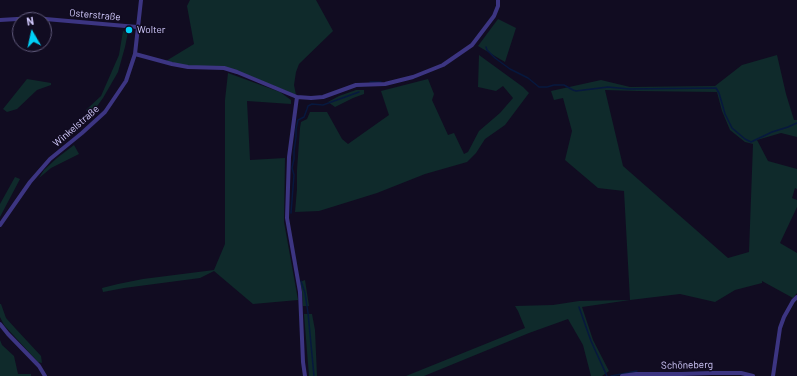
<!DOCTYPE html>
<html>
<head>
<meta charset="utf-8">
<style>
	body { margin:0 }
	#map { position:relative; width:797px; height:376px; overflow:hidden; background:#110c21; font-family:Barlow,sans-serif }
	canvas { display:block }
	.north { position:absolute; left:12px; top:12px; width:40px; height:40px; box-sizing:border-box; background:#110c21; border:1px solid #5f597a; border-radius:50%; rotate:351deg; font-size:11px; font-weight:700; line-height:16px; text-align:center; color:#d4ccff }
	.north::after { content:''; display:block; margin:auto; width:14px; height:18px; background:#00d0f7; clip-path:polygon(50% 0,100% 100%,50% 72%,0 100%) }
</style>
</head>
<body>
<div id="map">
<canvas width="797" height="376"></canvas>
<div class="north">N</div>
</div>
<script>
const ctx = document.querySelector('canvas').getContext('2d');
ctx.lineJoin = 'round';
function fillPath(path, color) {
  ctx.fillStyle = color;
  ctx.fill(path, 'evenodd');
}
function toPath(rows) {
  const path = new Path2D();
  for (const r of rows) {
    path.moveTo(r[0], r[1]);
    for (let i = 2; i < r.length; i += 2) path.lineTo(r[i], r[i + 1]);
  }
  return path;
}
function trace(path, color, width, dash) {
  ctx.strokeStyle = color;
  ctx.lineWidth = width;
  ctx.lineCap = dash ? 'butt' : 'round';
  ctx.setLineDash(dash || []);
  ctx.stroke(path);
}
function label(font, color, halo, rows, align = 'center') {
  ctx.font = font + ' Barlow,sans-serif';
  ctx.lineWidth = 3;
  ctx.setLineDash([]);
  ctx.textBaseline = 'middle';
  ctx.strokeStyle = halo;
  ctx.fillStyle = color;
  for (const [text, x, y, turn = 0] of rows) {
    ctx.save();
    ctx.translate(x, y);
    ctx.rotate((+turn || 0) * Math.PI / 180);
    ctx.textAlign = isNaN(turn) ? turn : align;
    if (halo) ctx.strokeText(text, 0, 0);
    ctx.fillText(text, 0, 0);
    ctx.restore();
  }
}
fillPath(toPath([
	[190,0,316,0,333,31,299,64,296,72,294,85,296,95,238,71,187,66,166,61,194,44,187,6],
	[498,19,516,28,505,62,478,46],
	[123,31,128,32,125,47,118,72,103,98,90,116,86,110,101,96,119,55],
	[479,55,523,87,529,93,505,125,485,139,476,153,467,162,425,174,377,193,319,211,295,212,297,189,297,170,300,128,301,122,307,119,310,112,327,112,342,139,348,144,389,115,381,91,428,79,434,94,432,100,448,135,454,133,464,154,468,152,479,131,500,113,513,98,503,86,496,91,478,87],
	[777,55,786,94,794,120,797,120,797,137,781,133,757,140,768,161,797,169,797,189,795,188,792,198,797,200,797,207,780,243,797,253,797,293,793,298,762,281,762,283,735,290,715,302,680,294,630,300,582,307,593,340,609,371,602,376,591,376,583,345,568,319,529,333,424,376,406,376,525,328,518,311,515,306,553,305,579,301,630,300,624,191,598,188,565,160,572,131,563,98,554,100,551,91,601,80,630,87,715,86,742,65],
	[605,90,637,91,717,92,722,111,730,130,745,142,753,144,749,252,728,258,623,166],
	[228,73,280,92,291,100,291,104,247,101,250,160,285,158,284,222,298,300,253,304,214,271,200,278,124,288,103,292,102,288,118,284,143,279,214,270,225,244,225,100],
	[27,79,51,83,51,85,37,90,17,109,7,112,3,109],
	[356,90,364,90,364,94,353,98,335,107,328,102,339,96],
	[74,145,79,154,51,168,39,178,44,170,57,158],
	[15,177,20,179,0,217,0,204],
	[305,280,309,306,303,306,302,291,300,282],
	[0,304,1,304,6,318,15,328,41,356,42,363,38,362,4,325,0,317],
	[304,314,312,314,315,330,317,376,309,376],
	[0,340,2,345,14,356,18,374,31,374,31,376,0,376]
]), '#0f2a2b');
trace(toPath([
	[486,47,487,50,495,58,510,69,528,78,539,87,547,87,554,85,564,85,573,90,576,91,608,87,629,89,716,88,719,93,725,114,732,128,745,139,751,142,772,132,788,127,797,123],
	[370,82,381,82],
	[291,213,294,175,292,168,294,159,294,151,296,137,296,129,298,120,304,117,307,109,308,106,312,104,323,105,359,92],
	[301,281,305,293,308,313,314,376],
	[579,307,591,341,607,376],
	[611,376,637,371]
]), '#07183e', 1.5);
trace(toPath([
	[0,20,34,18,137,27],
	[135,54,172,64,188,67,224,68,237,72,297,97,311,98,323,97,356,85,385,84,413,77,443,65,472,45,494,16,498,6,498,0],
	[297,97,289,157,287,218,300,292,303,362,305,376],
	[0,225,30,182,50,159,82,133,105,112,126,81,135,54,141,0],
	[0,324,8,334,39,366,45,376],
	[622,376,636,374,681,374,712,373,741,373,753,376],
	[773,376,780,328,784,317,793,301,797,297]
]), '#3c3582', 4);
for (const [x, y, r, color] of [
	[129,30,4,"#00d0f7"]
]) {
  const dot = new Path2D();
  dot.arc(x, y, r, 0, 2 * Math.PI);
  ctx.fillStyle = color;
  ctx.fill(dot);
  trace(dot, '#110c21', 1.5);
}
label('10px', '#d4ccff', '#110c21', [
	["Osterstraße",95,15,5],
	["Winkelstraße",76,126,-41],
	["Schöneberg",687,365,-1]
]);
label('10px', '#d4ccff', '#110c21', [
	["Wolter",137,30]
], 'left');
</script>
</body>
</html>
